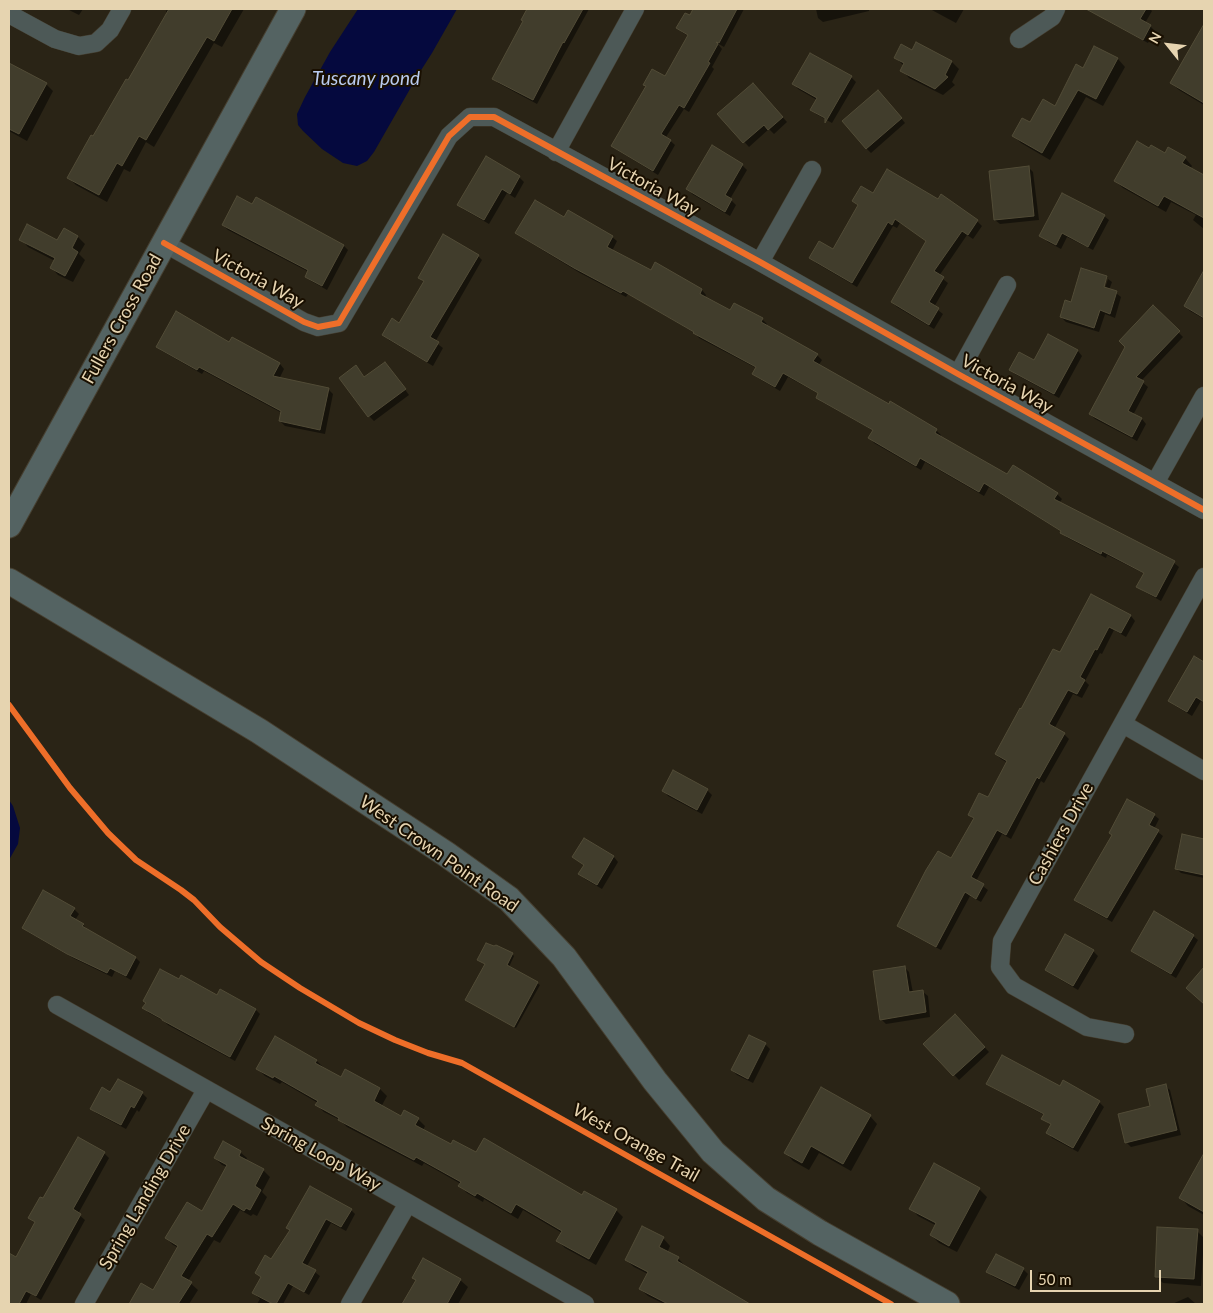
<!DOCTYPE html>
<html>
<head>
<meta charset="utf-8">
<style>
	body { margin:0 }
	#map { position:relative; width:1213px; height:1313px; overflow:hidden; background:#2a2416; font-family:Lato,sans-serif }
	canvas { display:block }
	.frame { position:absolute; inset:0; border:10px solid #e6d4b0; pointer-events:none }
	.north { position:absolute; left:1143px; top:20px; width:50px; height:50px; -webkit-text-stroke:4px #190f00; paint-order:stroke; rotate:299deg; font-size:14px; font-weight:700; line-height:20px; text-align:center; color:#e6d4b0 }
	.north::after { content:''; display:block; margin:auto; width:18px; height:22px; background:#e6d4b0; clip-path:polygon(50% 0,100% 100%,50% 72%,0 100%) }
	.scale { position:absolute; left:1030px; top:1270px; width:131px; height:22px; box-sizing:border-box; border:2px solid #e6d4b0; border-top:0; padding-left:6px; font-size:15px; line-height:18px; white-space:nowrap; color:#e6d4b0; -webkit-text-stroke:4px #190f00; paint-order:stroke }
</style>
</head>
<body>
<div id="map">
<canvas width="1213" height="1313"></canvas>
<div class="frame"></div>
<div class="north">N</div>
<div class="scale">50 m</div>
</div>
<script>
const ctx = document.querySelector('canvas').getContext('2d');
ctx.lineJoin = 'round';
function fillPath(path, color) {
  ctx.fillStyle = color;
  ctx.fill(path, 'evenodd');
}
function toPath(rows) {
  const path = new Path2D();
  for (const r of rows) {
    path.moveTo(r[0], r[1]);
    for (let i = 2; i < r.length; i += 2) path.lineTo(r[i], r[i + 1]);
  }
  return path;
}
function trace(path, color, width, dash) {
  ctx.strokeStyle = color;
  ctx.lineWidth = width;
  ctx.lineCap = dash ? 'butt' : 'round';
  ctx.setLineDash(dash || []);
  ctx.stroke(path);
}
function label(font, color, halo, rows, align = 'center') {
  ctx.font = font + ' Lato,sans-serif';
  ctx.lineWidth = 4;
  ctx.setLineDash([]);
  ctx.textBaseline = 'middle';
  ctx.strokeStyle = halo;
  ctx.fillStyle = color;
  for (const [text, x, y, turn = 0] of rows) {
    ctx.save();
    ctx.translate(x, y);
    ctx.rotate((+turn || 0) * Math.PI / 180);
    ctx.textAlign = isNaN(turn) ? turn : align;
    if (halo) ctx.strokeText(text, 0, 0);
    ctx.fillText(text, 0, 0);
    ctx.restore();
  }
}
fillPath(toPath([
	[358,9,457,9,432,53,418,75,374,152,367,161,357,166,343,163,322,149,303,131,298,125,297,114,305,97,330,52],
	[9,800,13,806,20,828,18,844,9,860]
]), '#05093e');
fillPath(toPath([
	[67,9,83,9,79,15],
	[167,9,244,9,222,47,214,43,154,147,146,142,130,172,124,169,107,202,76,185,69,178,128,82,167,14,166,12],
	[528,9,589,9,537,104,498,83,494,79,524,21,523,20],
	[695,9,744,9,724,47,717,43,722,49,712,67,714,69,689,112,684,109,666,137,675,145,658,175,617,150,612,145,665,78,689,36,683,33,678,28,691,17],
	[816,9,869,9,869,11,823,22,818,18],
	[930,9,964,9,956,23],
	[1107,9,1150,9,1152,11,1145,23,1150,26,1155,31,1148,43,1107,21,1102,17],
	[1204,26,1204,105,1179,90,1171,83],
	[1095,48,1118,59,1125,67,1103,106,1086,97,1050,160,1021,143,1014,136,1055,108,1084,69],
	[913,52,952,62,959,69,952,82,955,85,943,95,909,78,902,70,904,66,895,57],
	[9,64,46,84,53,91,27,141,9,131],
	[851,77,856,82,832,123,816,114,812,110,817,100,798,89,794,84],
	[757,89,787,122,774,134,769,129,749,147,719,114],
	[883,96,905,123,871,153,866,148],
	[1150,149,1166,155,1185,158,1192,166,1190,169,1204,176,1204,229,1193,220,1196,215,1171,202,1166,212,1123,188,1115,181],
	[742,165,747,170,730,199,736,205,730,216,692,194,688,189],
	[1029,168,1033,172,1039,220,1000,224,995,220],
	[519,177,524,182,515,198,507,193,489,224,463,209,459,204],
	[874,194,939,200,941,196,977,221,982,226,973,239,967,235,939,276,948,283,934,307,943,314,934,329,897,307,892,302,927,241,900,223,897,228,893,226,857,287,816,263,811,258,833,250,858,206,853,201],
	[1104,216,1109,220,1093,250,1067,237,1061,249,1048,242,1043,237],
	[564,219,612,237,617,241,612,251,652,271,656,264,702,290,706,295,705,298,731,311,735,304,762,319,767,324,766,326,817,355,822,360,818,366,936,430,941,435,940,437,1008,476,1057,494,1062,499,1059,503,1174,563,1179,567,1161,601,1143,591,1138,587,1145,574,1107,555,1106,558,1066,537,1062,532,989,487,984,496,925,462,921,470,874,443,870,438,874,431,822,402,817,397,819,394,788,377,780,391,758,378,753,374,756,368,699,338,695,333,628,294,626,297,580,273,521,237,516,233],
	[223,225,344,246,348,250,327,290,311,281,306,277,309,272,228,230],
	[64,230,78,237,85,244,79,254,85,260,73,282,58,275,51,267,55,261,28,247,21,239,58,242],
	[478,256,482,260,435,342,443,348,433,366,389,340,384,335,400,324,424,282,420,278],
	[1082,270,1108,278,1105,278,1101,293,1103,294,1108,279,1112,282,1109,290,1116,293,1121,297,1115,318,1105,314,1099,332,1066,322,1061,317,1071,303],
	[1202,277,1204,278,1204,319,1190,311,1185,306],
	[1153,307,1183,337,1141,381,1148,387,1133,415,1142,419,1146,424,1137,441,1095,419,1090,414],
	[1048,335,1078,351,1082,356,1059,398,1015,374,1011,370,1034,362],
	[232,339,280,364,284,369,279,379,328,389,333,394,325,434,285,426,280,421,282,413,204,371,202,374,162,351,157,347,230,344],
	[385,363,409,395,374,421,369,416,360,372,365,378],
	[1092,595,1131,616,1135,621,1126,637,1114,630,1102,654,1100,653,1085,681,1089,685,1082,698,1073,694,1054,729,1064,734,1069,739,1044,783,1041,781,1011,839,1002,834,976,881,988,890,981,902,970,896,941,950,903,930,898,926,951,860,974,820,969,814,988,799,1008,763,1001,759,996,754,1061,654],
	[1195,658,1204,663,1204,703,1201,701,1192,716,1174,705,1170,700],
	[673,772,707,790,712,795,702,814,668,796,664,791],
	[1154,815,1159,819,1154,829,1163,836,1112,922,1080,904,1076,899],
	[1188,837,1204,840,1204,878,1181,873,1176,868],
	[585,840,614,857,618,862,602,889,585,879,580,874,585,866,574,857],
	[74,909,79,914,75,920,83,925,88,930,87,931,136,958,140,962,131,980,115,971,112,977,73,958,28,932,24,928],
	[1193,936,1198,940,1176,978,1137,955,1132,951],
	[1093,951,1098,956,1078,990,1051,974,1046,969],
	[512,954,514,956,509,967,540,985,516,1028,467,1000,486,964],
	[905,968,909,972,913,993,923,992,928,996,930,1017,886,1024,881,1019],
	[217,997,256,1010,260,1014,235,1061,168,1025,164,1021,149,1013,144,1008],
	[955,1016,989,1052,959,1080,925,1044],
	[749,1036,765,1044,770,1049,753,1083,737,1075,732,1070],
	[275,1038,317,1061,324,1068,341,1079,346,1071,380,1089,387,1096,381,1107,401,1118,404,1112,418,1119,425,1126,423,1130,451,1145,476,1154,616,1210,623,1217,596,1265,565,1248,558,1241,562,1233,523,1210,518,1219,484,1199,483,1202,467,1193,460,1186,461,1184,424,1163,422,1166,347,1127,340,1120,324,1112,317,1105,318,1103,282,1082,280,1084,265,1076,258,1069],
	[1063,1082,1099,1102,1104,1107,1078,1152,1052,1138,1048,1133,1052,1126,1043,1119,1044,1115,993,1088,988,1084,1060,1087],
	[1165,1086,1170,1090,1181,1135,1131,1147,1126,1142],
	[142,1093,147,1098,139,1112,137,1110,126,1129,96,1113,92,1109,111,1094],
	[870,1116,877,1124,851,1171,819,1153,809,1170,793,1161,786,1153],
	[78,1138,104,1153,109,1158,78,1214,85,1220,41,1300,31,1294,26,1304,9,1304,9,1264,13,1257,16,1258,36,1224,29,1218,43,1200],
	[240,1152,247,1158,246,1161,263,1170,270,1177,262,1192,267,1197,257,1216,253,1214,251,1216,240,1210,220,1243,214,1240,188,1281,198,1290,189,1304,131,1304,142,1285,153,1292,179,1248,173,1245,166,1238,202,1213,227,1167,222,1165,215,1158],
	[1204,1156,1204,1215,1188,1206,1181,1198],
	[934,1165,980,1190,987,1197,957,1252,939,1243,931,1235,937,1226,918,1216,911,1208],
	[351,1210,355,1214,346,1231,331,1223,307,1266,320,1276,309,1295,293,1286,283,1304,257,1304,260,1299,253,1293,262,1278,256,1273,272,1261,291,1230],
	[1197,1231,1204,1238,1201,1286,1163,1283,1156,1276],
	[663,1238,670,1246,667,1253,678,1258,685,1266,684,1267,748,1304,667,1304,666,1303,664,1304,648,1296,640,1289,648,1274,634,1267,626,1260],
	[1023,1269,1028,1274,1019,1290,992,1276,988,1272],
	[460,1280,468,1287,458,1304,407,1304,405,1302],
	[1188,1297,1196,1304,1172,1304]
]), '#0007');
const building = toPath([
	[169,9,232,9,214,41,207,37,146,140,139,136,122,166,117,163,99,195,67,178,91,135,93,136,126,79,128,80,169,9],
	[527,9,583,9,564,43,563,42,533,100,492,79,523,21,521,20,527,9],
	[693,9,737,9,719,43,716,42,718,44,708,62,710,63,684,108,679,105,661,134,671,140,653,171,611,146,646,86,643,85,652,69,665,76,688,35,676,28,685,13,690,15,693,9],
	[1086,9,1146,9,1140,19,1151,25,1143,40,1086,9],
	[1204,24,1204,103,1170,83,1204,24],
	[916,42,952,61,945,75,948,77,935,89,900,71,904,63,894,58,901,44,912,50,916,42],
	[1094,46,1118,58,1096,99,1078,90,1042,153,1012,136,1022,118,1030,122,1043,99,1055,106,1076,64,1083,68,1094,46],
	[810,53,852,76,825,123,825,118,810,110,817,98,792,84,810,53],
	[9,63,47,83,19,134,9,129,9,63],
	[753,83,783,117,768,130,764,125,743,143,717,114,753,83],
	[878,90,902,118,866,149,842,121,878,90],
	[1137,141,1149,148,1151,145,1165,153,1168,147,1186,157,1182,163,1204,175,1204,218,1164,196,1158,206,1114,181,1137,141],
	[712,145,743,164,725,195,732,199,725,212,686,189,712,145],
	[486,156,520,176,510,194,502,189,484,220,457,205,486,156],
	[1029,166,1034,216,994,220,989,171,1029,166],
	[887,169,938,199,941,194,978,220,968,235,962,231,934,271,944,277,929,302,939,308,929,325,891,302,926,241,895,219,892,225,888,222,852,283,809,258,819,241,833,249,858,205,852,201,861,186,873,193,887,169],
	[1062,193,1105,215,1088,247,1062,233,1056,245,1039,236,1062,193],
	[237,196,252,204,256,197,344,245,322,286,305,277,308,270,222,225,237,196],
	[535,200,564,217,568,210,613,236,607,247,651,270,655,262,702,289,700,294,730,310,734,303,763,318,761,322,818,354,813,361,889,404,890,401,937,429,935,433,1007,474,1013,465,1058,493,1054,499,1175,561,1156,597,1136,587,1144,573,1102,551,1101,554,1060,533,1061,531,984,483,979,492,920,458,916,466,868,438,873,430,816,398,818,393,783,373,775,387,752,374,756,367,693,333,694,332,623,291,621,293,574,268,515,233,535,200],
	[27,224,57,240,64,228,78,236,72,248,78,252,65,276,50,268,55,258,19,240,27,224],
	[443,234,479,255,430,337,439,342,427,362,382,335,392,318,399,323,424,281,418,278,443,234],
	[1081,268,1107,276,1104,287,1117,291,1110,314,1100,310,1094,328,1060,317,1065,300,1071,302,1081,268],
	[1204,270,1204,318,1184,306,1204,270],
	[1153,305,1180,331,1136,377,1144,381,1128,411,1142,418,1132,437,1089,414,1125,347,1119,341,1153,305],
	[176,311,229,342,232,337,280,363,273,376,329,388,320,430,279,421,281,411,199,367,197,370,156,347,176,311],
	[1048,334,1078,350,1054,394,1009,370,1019,352,1034,360,1048,334],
	[385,362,406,389,368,417,339,378,356,365,364,377,385,362],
	[1091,594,1131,615,1121,633,1109,627,1097,650,1095,649,1080,677,1085,680,1077,694,1068,690,1049,724,1065,733,1039,779,1037,777,1006,835,997,830,971,877,984,884,976,899,965,892,936,947,897,926,926,870,938,851,951,858,974,818,968,815,979,793,988,797,1007,761,995,754,1020,708,1021,709,1053,649,1060,652,1091,594],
	[1194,656,1204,662,1204,702,1196,697,1187,712,1168,701,1194,656],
	[673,770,708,789,697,810,662,791,673,770],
	[1127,799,1155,814,1149,825,1159,830,1107,918,1074,900,1112,835,1109,833,1127,799],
	[1182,834,1204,839,1204,875,1175,869,1182,834],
	[584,838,614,856,597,885,578,874,584,865,572,857,584,838],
	[43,890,75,908,70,916,84,924,82,926,136,957,126,976,110,968,107,973,67,954,22,928,43,890],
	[1154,911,1194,935,1171,974,1131,951,1154,911],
	[1065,934,1094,950,1073,986,1045,970,1065,934],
	[486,943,494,946,496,945,513,953,507,965,538,982,514,1027,465,1000,485,964,477,960,486,943],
	[905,966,909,992,923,990,926,1012,880,1020,873,971,905,966],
	[1204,967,1204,1004,1186,988,1204,967],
	[160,969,179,979,181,975,217,995,220,989,256,1009,230,1057,162,1020,162,1019,142,1008,146,1003,143,1001,160,969],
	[955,1014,985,1047,953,1076,923,1044,955,1014],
	[749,1035,766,1043,748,1079,731,1070,749,1035],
	[275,1036,317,1060,315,1063,341,1077,345,1069,380,1088,374,1101,401,1116,404,1110,419,1118,415,1125,451,1144,453,1140,476,1152,484,1138,582,1195,584,1191,617,1209,589,1259,556,1241,562,1231,516,1204,511,1213,477,1193,475,1196,458,1186,461,1182,416,1157,414,1160,338,1120,339,1118,315,1105,318,1101,274,1076,273,1078,256,1069,275,1036],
	[1002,1055,1060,1086,1063,1080,1100,1101,1073,1148,1046,1133,1051,1124,1041,1119,1044,1114,986,1084,1002,1055],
	[118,1079,143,1092,134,1108,131,1106,121,1125,90,1109,102,1087,110,1092,118,1079],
	[1166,1084,1177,1130,1125,1143,1118,1114,1150,1106,1146,1089,1166,1084],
	[821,1087,871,1115,843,1164,811,1146,802,1163,784,1153,821,1087],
	[78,1137,105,1152,73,1209,81,1214,36,1296,26,1291,19,1304,9,1304,9,1253,16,1257,35,1222,28,1218,40,1197,43,1198,78,1137],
	[223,1141,241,1151,239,1156,264,1169,255,1186,261,1190,250,1210,246,1208,244,1211,233,1204,212,1237,207,1234,181,1276,192,1282,178,1304,129,1304,141,1283,153,1290,178,1246,165,1238,187,1202,202,1211,227,1165,214,1158,223,1141],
	[1204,1153,1204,1212,1179,1198,1204,1153],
	[934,1163,980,1188,949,1246,930,1235,936,1223,909,1209,934,1163],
	[310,1186,352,1209,341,1227,326,1219,302,1263,316,1270,304,1292,288,1283,276,1304,273,1304,252,1293,261,1277,255,1273,265,1255,271,1259,290,1230,286,1228,310,1186],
	[642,1226,664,1237,659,1247,679,1257,677,1261,750,1304,668,1304,639,1289,648,1272,625,1260,642,1226],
	[1157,1227,1198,1229,1194,1279,1155,1277,1157,1227],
	[996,1254,1024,1268,1015,1286,986,1272,996,1254],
	[423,1258,461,1279,447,1304,402,1304,416,1280,412,1278,423,1258]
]);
fillPath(building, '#413d2c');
trace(building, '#524c37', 1);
const street = toPath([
	[9,14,55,39,79,46,96,43,110,30,122,9],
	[1019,39,1052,17,1056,9],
	[556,152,635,9],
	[164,243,304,322,318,327,339,323,449,136,470,117,494,117,760,262,958,374,1204,510],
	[760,262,812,170],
	[958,374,1007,285],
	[1155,483,1204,396],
	[1123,724,1204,771],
	[57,1005,408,1203,585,1304],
	[1125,1034,1087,1027,1014,986,1000,967,1002,941,1204,577],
	[84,1304,206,1090],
	[350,1304,408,1203]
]);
const secondary = toPath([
	[9,525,293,9],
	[9,581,259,731,446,854,509,899,564,957,655,1081,713,1152,766,1199,820,1233,947,1304]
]);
trace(street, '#463f30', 19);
trace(secondary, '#463f30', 27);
trace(street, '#4d5957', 18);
trace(secondary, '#546362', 25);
trace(toPath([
	[164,243,304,322,318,327,339,323,449,136,470,117,494,117,760,262,958,374,1204,510],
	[9,705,70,788,108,833,136,860,181,890,194,900,220,927,261,962,300,988,359,1023,395,1040,428,1053,462,1063,891,1304]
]), '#ee6e29', 6);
label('18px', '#e6d4b0', '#190f00', [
	["Victoria Way",653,187,29],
	["Victoria Way",258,279,29],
	["Fullers Cross Road",122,319,-61],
	["Victoria Way",1007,384,29],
	["Cashiers Drive",1061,834,-61],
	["West Crown Point Road",439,854,35],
	["West Orange Trail",636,1143,29],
	["Spring Loop Way",321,1154,29],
	["Spring Landing Drive",145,1197,-60]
]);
label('italic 19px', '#b9cbf0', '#190f00', [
	["Tuscany pond",366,79]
]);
</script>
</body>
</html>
